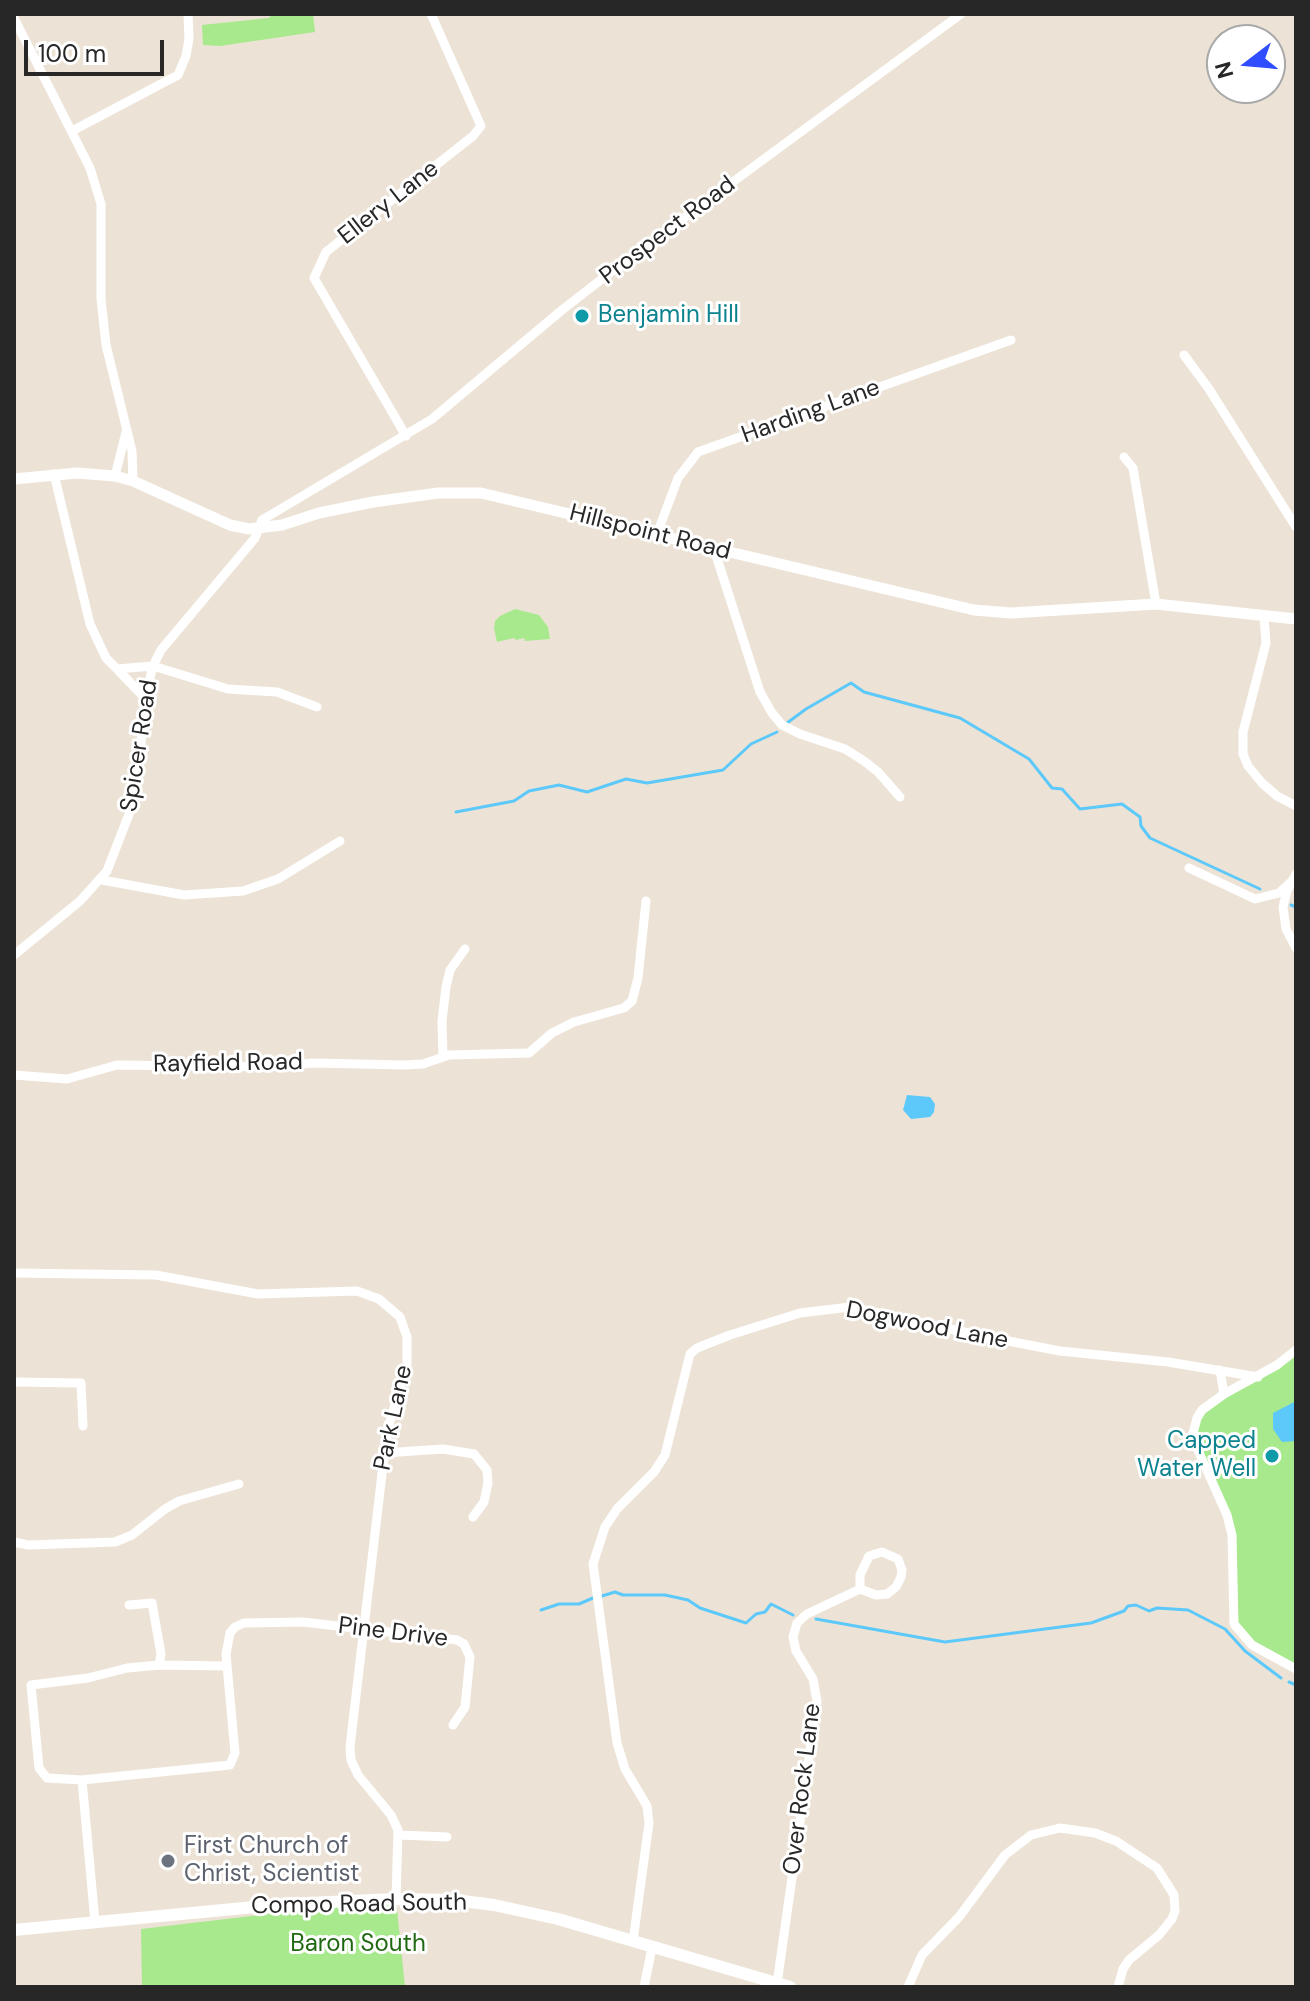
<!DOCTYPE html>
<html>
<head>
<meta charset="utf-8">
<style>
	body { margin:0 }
	#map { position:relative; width:1310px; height:2001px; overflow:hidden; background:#ece3d6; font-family:"DM Sans",sans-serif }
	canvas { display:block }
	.frame { position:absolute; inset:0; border:16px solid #272727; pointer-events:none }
	.north { position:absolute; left:1206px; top:24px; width:80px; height:80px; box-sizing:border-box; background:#fff; border:2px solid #a9a9a9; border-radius:50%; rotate:254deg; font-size:22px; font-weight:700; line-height:32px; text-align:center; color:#272727 }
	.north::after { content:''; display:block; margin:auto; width:28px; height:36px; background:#304dff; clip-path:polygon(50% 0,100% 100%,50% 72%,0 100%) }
	.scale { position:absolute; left:24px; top:40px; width:140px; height:36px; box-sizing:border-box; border:4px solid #272727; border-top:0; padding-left:10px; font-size:24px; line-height:28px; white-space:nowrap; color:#272727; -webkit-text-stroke:6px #fff; paint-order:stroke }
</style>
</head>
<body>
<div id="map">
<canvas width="1310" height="2001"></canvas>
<div class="frame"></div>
<div class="north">N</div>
<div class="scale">100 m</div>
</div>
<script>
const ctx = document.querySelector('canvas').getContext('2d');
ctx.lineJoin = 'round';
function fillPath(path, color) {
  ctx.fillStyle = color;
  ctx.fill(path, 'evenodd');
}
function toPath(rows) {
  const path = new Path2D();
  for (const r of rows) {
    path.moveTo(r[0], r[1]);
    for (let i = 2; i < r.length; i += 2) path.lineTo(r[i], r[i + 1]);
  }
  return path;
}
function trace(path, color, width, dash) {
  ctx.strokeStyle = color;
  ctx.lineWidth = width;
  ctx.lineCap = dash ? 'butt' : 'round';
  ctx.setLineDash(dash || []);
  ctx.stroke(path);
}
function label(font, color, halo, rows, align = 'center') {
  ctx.font = font + ' "DM Sans",sans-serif';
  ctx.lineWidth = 6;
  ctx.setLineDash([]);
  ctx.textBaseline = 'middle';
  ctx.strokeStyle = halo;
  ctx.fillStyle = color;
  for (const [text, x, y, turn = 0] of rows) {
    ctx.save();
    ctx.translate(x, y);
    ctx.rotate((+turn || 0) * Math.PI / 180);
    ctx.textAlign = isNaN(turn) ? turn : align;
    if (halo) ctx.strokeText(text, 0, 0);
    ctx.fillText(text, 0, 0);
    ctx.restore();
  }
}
fillPath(toPath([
	[272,14,313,14,315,32,220,46,203,45,202,25,269,18],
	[515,609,539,615,548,627,550,639,525,641,524,638,516,640,514,638,497,642,494,628,495,621,500,616],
	[1296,1350,1296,1670,1238,1630,1232,1535,1193,1428,1197,1418],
	[396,1899,405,1987,142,1987,141,1929]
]), '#a7e98c');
fillPath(toPath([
	[907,1095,930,1097,935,1104,934,1112,930,1117,911,1119,903,1110],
	[1296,1401,1296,1441,1282,1442,1273,1429,1273,1413]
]), '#5cc9fa');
trace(toPath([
	[787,723,806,709,851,683,864,692,960,718,1029,759,1052,788,1062,789,1080,809,1122,804,1140,817,1141,826,1150,838,1260,889],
	[456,812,514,801,529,791,559,785,587,792,626,779,647,783,723,770,751,744,777,732],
	[1291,905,1296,907],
	[602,1596,615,1592,623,1595,665,1595,688,1600,700,1608,746,1623,756,1614,765,1612,771,1604,793,1615],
	[541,1610,559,1604,579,1604,593,1598],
	[816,1619,945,1642,1091,1623,1124,1611,1128,1606,1136,1605,1149,1611,1157,1608,1188,1610,1225,1629,1245,1651,1281,1678],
	[1289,1682,1296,1685]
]), '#5cc9fa', 3);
trace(toPath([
	[14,18,90,168,101,204,101,299,106,345,132,451,133,481],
	[72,131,178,75,186,56,189,39,188,14],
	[1184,355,1209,389,1296,527],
	[406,436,314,278,326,252,473,136,481,126,431,14],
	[1124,457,1133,468,1156,604],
	[54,474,90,624,106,658,117,669,153,666,228,689,277,692,317,707],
	[115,476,126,432],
	[657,534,678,478,698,452,1011,340],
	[714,549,760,692,772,713,782,725,800,734,845,749,864,761,878,772,900,797],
	[1264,617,1266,643,1243,732,1243,754,1248,766,1262,783,1277,796,1296,806],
	[117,669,145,698],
	[1189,868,1255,899,1279,893,1292,881,1296,881],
	[1296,874,1287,891,1283,907,1286,929,1296,948],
	[102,880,184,895,243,891,278,879,340,841],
	[14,955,80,901,107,871,133,804,138,779,145,698,153,666,161,650,255,538,262,520,432,419,562,310,620,265,961,14],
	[443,1057,442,1021,446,987,450,970,465,949],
	[14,1075,67,1079,117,1065,269,1067,313,1063,405,1065,423,1064,449,1055,529,1053,552,1033,574,1022,624,1008,632,1001,638,978,646,901],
	[14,1273,156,1275,258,1294,357,1291,379,1299,400,1317,407,1337,407,1365,387,1431,350,1747,351,1760,358,1775,391,1815,398,1830,396,1899],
	[1296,1350,1277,1365,1224,1394,1202,1410,1197,1418,1192,1437,1227,1515,1232,1535,1234,1624,1252,1645,1296,1669],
	[1220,1370,1224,1394],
	[14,1382,81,1383,83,1426],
	[384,1453,443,1449,474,1454,487,1470,488,1483,484,1502,473,1517],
	[14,1542,28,1545,115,1542,132,1535,165,1509,179,1501,239,1484],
	[129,1605,152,1603,161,1654,159,1665],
	[82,1780,230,1765,235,1753,226,1654,230,1633,235,1627,244,1623,303,1622,457,1640,464,1644,470,1657,465,1707,453,1725],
	[400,1835,447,1837],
	[95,1922,82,1780,47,1778,39,1768,31,1685,88,1678,127,1668,159,1665,227,1666],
	[633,1941,649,1823,647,1806,625,1769,617,1743,593,1564,605,1527,617,1509,654,1472,665,1455,690,1354,697,1348,730,1335,800,1313,850,1307,982,1336,1060,1351,1168,1362,1258,1377],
	[777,1984,817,1701,813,1679,796,1651,793,1637,797,1623,807,1614,860,1589,860,1575,869,1556,882,1552,898,1559,902,1570,901,1577,896,1587,887,1594,876,1595,860,1589],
	[644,1987,652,1948],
	[908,1987,922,1955,959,1917,1005,1855,1031,1835,1060,1828,1095,1833,1116,1841,1157,1868,1174,1895,1175,1911,1172,1919,1159,1935,1129,1960,1123,1969,1118,1987]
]), '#fff', 9);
trace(toPath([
	[14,479,77,473,115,476,133,481,230,525,249,529,282,525,319,513,373,502,438,493,481,493,974,610,1011,613,1156,604,1296,619]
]), '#fff', 11);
trace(toPath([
	[14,1930,286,1904,396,1899,455,1900,494,1905,558,1919,790,1987]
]), '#fff', 12);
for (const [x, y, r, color] of [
	[582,316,8,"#0f9aa8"],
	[1272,1456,8,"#0f9aa8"],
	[168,1861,8,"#6b7280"]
]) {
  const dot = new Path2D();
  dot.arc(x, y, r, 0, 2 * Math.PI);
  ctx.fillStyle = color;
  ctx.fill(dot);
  trace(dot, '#fff', 3);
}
label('24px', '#272727', '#fff', [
	["Ellery Lane",389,203,-38],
	["Prospect Road",668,231,-37],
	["Harding Lane",811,412,-20],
	["Hillspoint Road",650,533,14],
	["Spicer Road",140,746,-81],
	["Rayfield Road",228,1064,-1],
	["Dogwood Lane",927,1326,11],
	["Park Lane",394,1418,-78],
	["Pine Drive",393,1633,7],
	["Over Rock Lane",803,1789,-83],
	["Compo Road South",359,1905,-1]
]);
label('24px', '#0d838f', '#fff', [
	["Benjamin Hill",598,316],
	["Capped",1256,1442,"right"],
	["Water Well",1256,1470,"right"]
], 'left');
label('24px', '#5b616d', '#fff', [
	["First Church of",184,1847],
	["Christ, Scientist",184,1875]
], 'left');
label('24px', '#206912', '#fff', [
	["Baron South",358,1945]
]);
</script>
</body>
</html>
